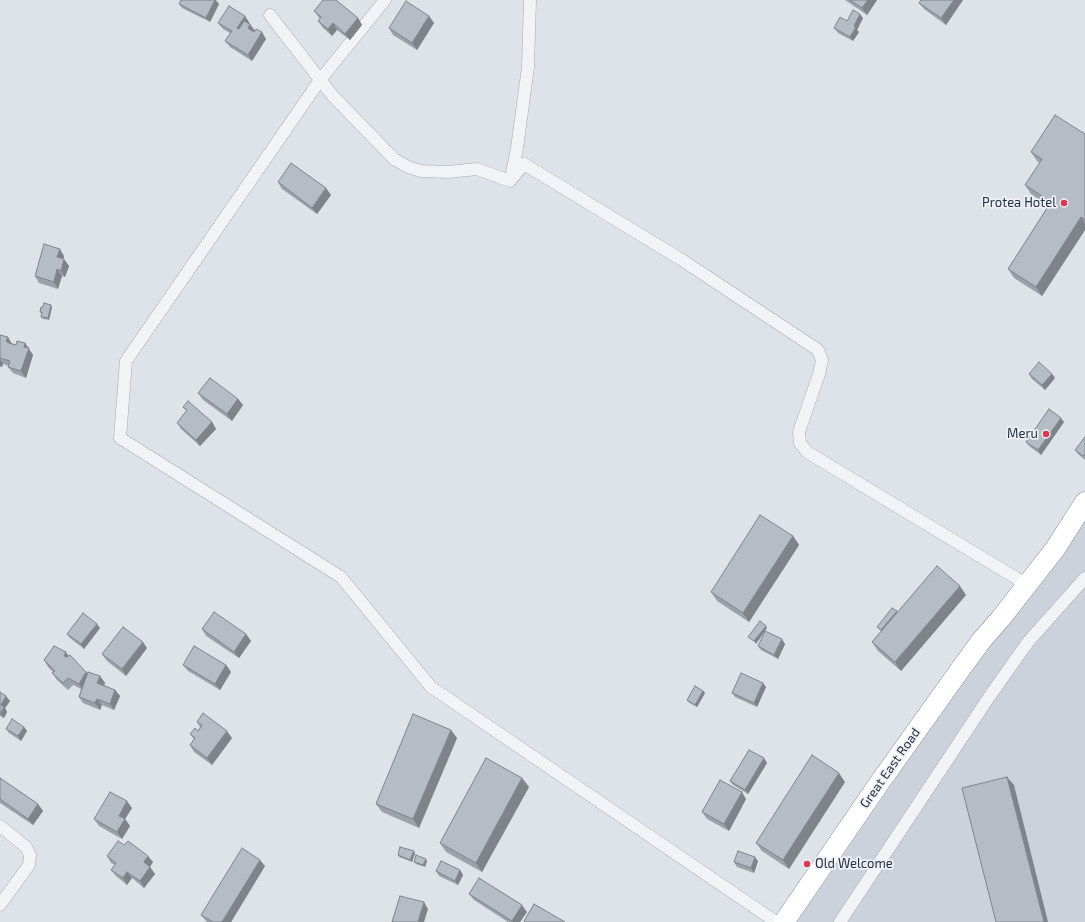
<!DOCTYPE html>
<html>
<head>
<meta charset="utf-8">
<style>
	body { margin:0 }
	canvas { display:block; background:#dee3e9 }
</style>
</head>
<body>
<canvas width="1085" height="922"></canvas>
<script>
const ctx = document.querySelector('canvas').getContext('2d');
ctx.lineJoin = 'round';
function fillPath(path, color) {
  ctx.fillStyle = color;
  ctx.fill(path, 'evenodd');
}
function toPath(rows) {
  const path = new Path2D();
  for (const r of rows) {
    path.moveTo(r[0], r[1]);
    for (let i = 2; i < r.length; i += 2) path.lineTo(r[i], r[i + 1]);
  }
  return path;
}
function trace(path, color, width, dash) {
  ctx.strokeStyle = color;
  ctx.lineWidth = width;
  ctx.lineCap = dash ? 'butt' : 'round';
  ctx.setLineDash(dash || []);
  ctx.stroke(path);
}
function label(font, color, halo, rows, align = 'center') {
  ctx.font = font + ' "Exo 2",sans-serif';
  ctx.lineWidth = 3.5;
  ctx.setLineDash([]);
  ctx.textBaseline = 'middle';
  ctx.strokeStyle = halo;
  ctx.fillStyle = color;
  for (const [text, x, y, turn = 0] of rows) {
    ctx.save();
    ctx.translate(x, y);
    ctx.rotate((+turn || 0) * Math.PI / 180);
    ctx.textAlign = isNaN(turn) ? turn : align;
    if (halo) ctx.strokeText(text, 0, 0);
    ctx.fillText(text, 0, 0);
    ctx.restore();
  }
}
fillPath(toPath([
	[1085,503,1085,922,797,922]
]), '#ccd2db');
const minor = toPath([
	[385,0,320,80,126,361,120,438,341,577,431,687,776,922],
	[270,15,332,95,394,159,408,167,421,171,448,172,477,169,510,181],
	[511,178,517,148,528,67,530,0],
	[510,181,524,164,682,260,818,350,822,360,819,374,799,432,800,443,807,452,1026,584],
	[0,826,26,847,30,855,29,865,0,905],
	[840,922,989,697,1028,642,1085,578]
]);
const trunk = toPath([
	[784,922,880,782,962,667,981,641,1001,618,1055,549,1085,502]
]);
trace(minor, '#a3aab3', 13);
trace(trunk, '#8490a1', 21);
trace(minor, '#f1f3f7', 12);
trace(trunk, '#fff', 20);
fillPath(toPath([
	[216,0,219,4,210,22,182,8,179,4],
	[845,0,877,0,867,15],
	[921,0,963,0,946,25,924,9,919,3],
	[314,11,358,18,362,25,350,40,337,30,332,36,323,28,318,21,320,19],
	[429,16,434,23,417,50,393,35,389,28],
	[863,18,857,30,859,32,853,41,838,33,834,28,847,21],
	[249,22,249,23,250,24,255,31,266,39,252,61,230,47,225,41,230,33,223,29,218,23],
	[1085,134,1085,230,1042,296,1014,278,1008,269,1048,206,1031,194,1025,185,1040,163,1037,161,1031,152],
	[278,182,331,195,317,214,282,189],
	[64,256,63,259,69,266,65,277,62,276,58,289,39,283,35,276],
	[43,307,52,307,49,320,43,319,41,317,42,314,40,312],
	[0,335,12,344,16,345,25,343,33,355,26,378,13,373,8,367,9,366,3,364,2,367,0,367],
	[1029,374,1052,374,1055,378,1045,390,1032,379],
	[198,393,238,399,243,405,232,421,203,400],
	[183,407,212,422,216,429,200,446,181,429,177,423,187,411],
	[1064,422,1041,455,1029,446,1026,442],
	[1085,437,1085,460,1078,454,1075,450],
	[793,536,799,545,749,622,717,601,711,592],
	[966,595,901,671,878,651,872,642,881,631,877,627,897,611,897,612],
	[100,628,84,649,70,638,67,634],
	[202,629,246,634,251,641,239,658,206,636],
	[785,644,778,659,761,650,758,646],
	[147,648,126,676,107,661,102,654],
	[69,656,87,674,100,676,105,683,104,685,115,690,120,696,114,710,102,705,100,710,83,703,79,697,81,689,73,685,68,690,57,680,52,673,53,672,48,667,44,660],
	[183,665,226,665,231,672,220,690,188,671],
	[766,687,757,707,735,697,732,693],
	[703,691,705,693,697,707,688,702,687,700],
	[0,692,10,701,5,708,7,712,4,718,0,716],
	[197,722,232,738,212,765,194,752,190,745,194,739,190,734,198,731,200,727],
	[24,727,27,731,21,741,9,733,6,729],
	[457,738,419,828,382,812,376,804],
	[764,758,767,763,748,794,733,785,730,781],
	[0,778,38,804,43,811,33,825,0,803],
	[522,778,529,787,482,872,446,852,440,843],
	[845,782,789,869,762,851,756,843],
	[746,799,729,831,707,819,702,812],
	[132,808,125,819,130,826,122,839,99,826,94,819],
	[124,845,153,862,150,867,155,874,144,888,132,878,127,885,116,876,111,870,115,865,111,863,107,856],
	[415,853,412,862,399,857,398,855],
	[427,861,425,867,416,864,414,862],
	[758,861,754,873,737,867,734,862],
	[265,866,231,922,207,922,206,921,201,915],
	[460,870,463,875,458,885,439,876,436,871],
	[469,894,527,912,520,922,508,922,474,900]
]), '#9ca2aa');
fillPath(toPath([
	[215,0,219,4,210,22,206,18],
	[868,0,877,0,867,15,862,8],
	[954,0,963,0,946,25,941,18],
	[860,14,863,18,857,30,859,32,853,41,850,37,854,26],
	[245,16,249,22,242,34,237,28],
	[429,16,434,23,417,50,412,43],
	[358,18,362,25,350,40,345,34],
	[333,23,337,30,332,36,328,29],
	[250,24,255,31,253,34,248,28],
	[262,32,266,39,252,61,248,55],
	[326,188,331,195,317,214,312,208],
	[1081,217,1085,223,1085,230,1042,296,1036,287],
	[60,249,64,256,62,264,57,257],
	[64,259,69,266,65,277,61,271],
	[57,269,62,276,58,289,54,282],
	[51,305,52,307,49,320,48,318],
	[8,337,12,344,11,348,6,341],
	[25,343,33,355,26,378,21,371,24,347],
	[0,359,3,364,2,367,0,365],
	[1052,374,1055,378,1045,390,1042,385],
	[238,399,243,405,232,421,227,414],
	[1061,418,1064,422,1041,455,1038,450],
	[212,422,216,429,200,446,196,440],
	[793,536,799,545,749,622,743,613],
	[960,586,966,595,901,671,895,662],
	[97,624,100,628,84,649,81,644],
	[766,626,767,628,756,644,754,641],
	[246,634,251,641,239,658,234,652],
	[782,639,785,644,778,659,774,655],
	[143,642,147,648,126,676,122,669],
	[66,652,70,658,64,656],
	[226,665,231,672,220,690,215,684],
	[86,672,91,679,83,690,79,684],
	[100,676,105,683,102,690,97,683],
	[763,683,766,687,757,707,754,703],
	[115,690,120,696,114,710,110,704],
	[703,691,705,693,697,707,695,705],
	[6,696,10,701,5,708,7,712,4,718,0,714,1,705],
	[97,699,102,705,100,710,95,703],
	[24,727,27,731,21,741,18,736],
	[451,730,457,738,419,828,413,819],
	[227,731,232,738,212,765,207,758],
	[764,758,767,763,748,794,745,790],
	[839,773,845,782,789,869,783,860],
	[1007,777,1014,785,1048,922,1044,922],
	[522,778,529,787,482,872,476,863],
	[742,792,746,799,729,831,724,824],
	[127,801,132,808,125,819,130,826,122,839,117,832,119,816],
	[38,804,43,811,33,825,28,819],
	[414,851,415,853,412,862,410,860],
	[148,856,153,862,148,869,144,862],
	[755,857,758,861,754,873,751,868],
	[426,859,427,861,425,867,423,865],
	[260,860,265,866,231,922,222,922],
	[150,867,155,874,144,888,140,881],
	[460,870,463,875,458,885,455,881],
	[127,872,132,878,127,885,123,878],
	[424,902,428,909,424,922,418,922],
	[522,905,527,912,520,922,513,922,512,921]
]), '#7f848b');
const building = toPath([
	[181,0,215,0,206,18,179,4,181,0],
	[323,0,336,0,358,18,345,34,333,23,328,29,318,21,321,17,314,11,323,0],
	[850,0,868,0,862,8,850,0],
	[921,0,954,0,941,18,919,3,921,0],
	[406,1,429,16,412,43,389,28,406,1],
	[229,6,245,16,237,28,239,29,244,21,250,24,248,28,254,32,256,29,262,32,248,55,225,41,232,31,218,23,229,6],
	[853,10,860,14,854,26,856,27,850,37,834,28,840,17,847,21,853,10],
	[1055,115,1085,134,1085,220,1081,217,1036,287,1008,269,1051,202,1025,185,1042,159,1031,152,1055,115],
	[291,163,326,188,312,208,278,182,291,163],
	[44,244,60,249,57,257,64,259,61,271,57,269,54,282,35,276,44,244],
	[44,303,51,305,48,318,41,317,42,312,40,312,41,307,43,307,44,303],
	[0,335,8,337,6,341,9,343,16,345,17,341,25,343,24,347,29,348,21,371,8,367,10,361,0,358,0,335],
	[1039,362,1052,374,1042,385,1029,374,1039,362],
	[210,378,238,399,227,414,198,393,210,378],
	[188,401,212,422,196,440,177,423,187,410,183,407,188,401],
	[1049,409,1061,418,1038,450,1026,442,1049,409],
	[1085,437,1085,454,1083,456,1075,450,1085,437],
	[760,515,793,536,743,613,711,592,760,515],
	[937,566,960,586,895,662,872,642,937,566],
	[892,608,897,611,881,630,877,627,892,608],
	[214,612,246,634,234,652,202,629,214,612],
	[83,613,97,624,81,644,67,634,83,613],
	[760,621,766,626,754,641,748,637,760,621],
	[123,627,143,642,122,669,102,654,123,627],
	[765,631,782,639,774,655,758,646,765,631],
	[54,646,66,652,64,656,67,657,70,655,86,672,79,684,68,678,63,683,52,673,55,671,44,660,54,646],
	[194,646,226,665,215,684,183,665,194,646],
	[88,672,100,676,97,683,115,690,110,704,97,699,95,703,79,697,88,672],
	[741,673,763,683,754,703,732,693,741,673],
	[695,686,703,691,695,705,687,700,695,686],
	[0,692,6,696,1,705,4,707,0,714,0,692],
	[203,713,227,731,207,758,190,745,195,738,190,734,195,728,198,731,202,725,197,722,203,713],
	[413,714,451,730,413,819,376,804,413,714],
	[12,719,24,727,18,736,6,729,12,719],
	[749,750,764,758,745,790,730,781,749,750],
	[812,755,839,773,783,860,756,843,812,755],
	[486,758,522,778,476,863,440,843,486,758],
	[1007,777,1044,922,996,922,962,788,1007,777],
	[0,778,38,804,28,819,0,799,0,778],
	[720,780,742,792,724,824,702,812,720,780],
	[110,792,127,801,119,816,125,819,117,832,94,819,110,792],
	[118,841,124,845,128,841,148,856,144,862,150,867,140,881,127,872,123,878,111,870,116,863,107,856,118,841],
	[400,847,414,851,410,860,398,855,400,847],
	[242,848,260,860,222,922,213,922,201,915,242,848],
	[738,851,755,857,751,868,734,862,738,851],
	[416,855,426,859,423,865,414,862,416,855],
	[441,861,460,870,455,881,436,871,441,861],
	[479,878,522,905,512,921,469,894,479,878],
	[400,896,424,902,418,922,392,922,400,896],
	[534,904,565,922,525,922,524,921,534,904]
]);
fillPath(building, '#b5bcc6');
trace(building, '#7f848b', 1);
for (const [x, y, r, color] of [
	[1064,203,4,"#da3754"],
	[1046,434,4,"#da3754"],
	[807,864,4,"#da3754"]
]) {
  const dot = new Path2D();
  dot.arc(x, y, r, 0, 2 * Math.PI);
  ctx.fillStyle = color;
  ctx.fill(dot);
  trace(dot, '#eef1f6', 1.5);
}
label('13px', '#263041', '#eef1f6', [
	["Protea Hotel",1056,203],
	["Meru",1038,434],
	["Old Welcome",815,864,"left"]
], 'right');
label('13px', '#263041', '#eef1f6', [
	["Great East Road",890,768,-55]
]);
</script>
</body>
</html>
